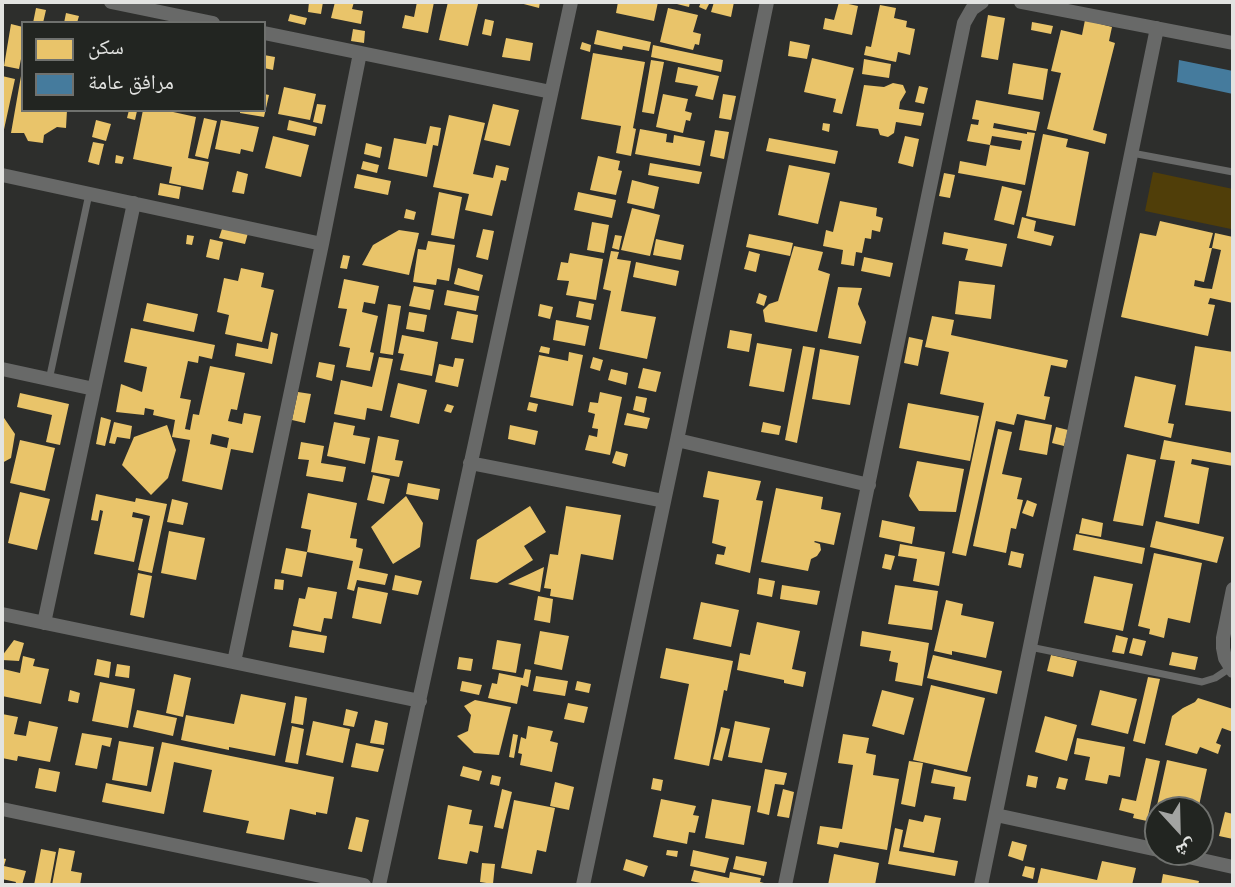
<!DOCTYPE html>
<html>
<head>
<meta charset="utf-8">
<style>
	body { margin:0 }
	#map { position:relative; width:1235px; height:887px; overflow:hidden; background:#2d2e2c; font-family:"Fira Sans","Noto Naskh Arabic",sans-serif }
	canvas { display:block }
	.frame { position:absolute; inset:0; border:4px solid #e2e3e1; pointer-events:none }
	.legend { position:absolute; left:21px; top:21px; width:245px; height:91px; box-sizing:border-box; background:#222521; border:2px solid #6f716e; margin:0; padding:9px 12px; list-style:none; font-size:21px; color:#e2e3e1 }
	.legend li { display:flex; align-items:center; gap:14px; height:35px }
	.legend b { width:35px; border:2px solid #6f716e }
	.north { position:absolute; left:1144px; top:796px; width:70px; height:70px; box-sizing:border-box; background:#222521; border:2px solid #6f716e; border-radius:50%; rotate:158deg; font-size:19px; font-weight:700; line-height:28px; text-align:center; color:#e2e3e1 }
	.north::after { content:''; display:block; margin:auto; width:24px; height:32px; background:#a3a4a2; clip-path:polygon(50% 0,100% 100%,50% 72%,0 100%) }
</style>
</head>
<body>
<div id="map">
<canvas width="1235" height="887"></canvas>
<div class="frame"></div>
<ul class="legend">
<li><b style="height:19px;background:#e9c46a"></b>سكن</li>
<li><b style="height:19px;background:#457b9d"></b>مرافق عامة</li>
</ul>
<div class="north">ش</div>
</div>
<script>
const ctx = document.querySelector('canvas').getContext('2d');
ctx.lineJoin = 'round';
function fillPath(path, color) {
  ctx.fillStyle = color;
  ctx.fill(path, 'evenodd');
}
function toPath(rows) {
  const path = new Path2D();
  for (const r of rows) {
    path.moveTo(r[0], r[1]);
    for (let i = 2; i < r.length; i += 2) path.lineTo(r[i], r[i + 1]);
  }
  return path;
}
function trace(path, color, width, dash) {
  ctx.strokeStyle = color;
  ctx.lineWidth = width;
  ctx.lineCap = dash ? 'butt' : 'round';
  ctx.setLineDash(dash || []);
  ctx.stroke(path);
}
fillPath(toPath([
	[1153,172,1233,189,1233,217,1231,229,1145,211]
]), '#503e09');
fillPath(toPath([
	[309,2,323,2,321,14,308,12],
	[335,2,354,2,352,9,363,11,361,24,331,18],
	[417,2,434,2,428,33,402,28,405,15,414,17],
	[448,2,466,2,478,4,468,46,439,40],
	[516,2,540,2,539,8],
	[618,2,658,2,654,21,616,13],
	[669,2,690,2,689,7],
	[701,2,710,2,706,10,699,7],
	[714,2,734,2,731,17,711,12],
	[839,2,858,6,852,35,823,29,825,18,834,20],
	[880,5,896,8,894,18,907,21,906,27,915,29,910,55,898,52,896,62,864,55,866,46,871,47],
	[36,8,46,10,43,23,33,23],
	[668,8,698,15,693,32,701,34,699,45,695,44,693,50,660,42],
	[66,13,79,16,77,23,64,23],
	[290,14,307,18,305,25,288,21],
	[988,15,1005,18,998,60,981,57],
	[485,19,494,21,491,36,482,34],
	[1085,20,1112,27,1109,41,1115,43,1093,130,1107,134,1105,144,1047,129,1061,73,1051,71,1061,30,1082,35],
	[1032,22,1053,26,1051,34,1031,30],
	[11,24,23,27,23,49,19,69,4,66],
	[353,29,365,31,364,43,351,41],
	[597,30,651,42,649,51,623,46,622,50,594,44],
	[506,38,533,43,530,61,502,57],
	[790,41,810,45,807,59,788,56],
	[582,42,591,45,590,52,580,49],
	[653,45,723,60,721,72,651,57],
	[593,53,645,62,633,128,636,129,631,156,616,153,621,126,581,119],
	[264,55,275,57,273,70,264,68],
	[812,58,854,68,842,114,833,112,836,99,804,92],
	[864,59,891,64,889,78,862,74],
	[651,60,664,62,654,114,642,112],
	[1013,63,1048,69,1043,100,1008,94],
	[678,67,719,76,713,100,695,96,698,86,675,82],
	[2,76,15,79,3,134,2,134],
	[21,76,23,76,23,110,67,110,66,128,57,127,44,135,43,143,28,141,24,133,11,133],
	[893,83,903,85,906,92,900,102,899,109,924,113,921,126,896,122,894,133,888,137,880,135,878,129,856,126,864,85,884,87],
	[919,86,928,88,924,104,915,102],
	[284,87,316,94,310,120,278,114],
	[264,94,269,95,264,117,240,113,240,110,264,110],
	[663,94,688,99,685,111,692,113,690,121,686,120,683,133,656,127],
	[723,94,736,96,731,120,719,118],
	[976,100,1040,112,1036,131,994,123,993,128,1027,134,1027,132,1035,133,1025,185,958,173,960,161,986,166,990,145,1020,150,1022,141,992,136,990,145,967,141,971,124,978,125,979,120,972,119],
	[317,104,326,105,322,124,313,122],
	[493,104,519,110,510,146,484,140],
	[129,110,137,111,135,120,127,118],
	[143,110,164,110,196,117,188,158,209,162,203,190,169,183,172,167,133,159],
	[449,115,485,123,473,174,493,178,496,165,509,168,506,181,501,180,492,216,465,210,469,194,433,187],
	[204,118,217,121,208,159,195,156],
	[96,120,111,124,106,141,92,137],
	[221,120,259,127,253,152,241,149,240,154,215,149],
	[289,120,317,127,315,136,287,130],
	[823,123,830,124,829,132,822,130],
	[430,126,441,128,438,146,433,145,427,177,388,169,394,138,426,144],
	[640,129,667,134,666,142,673,143,674,135,705,141,700,166,635,154],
	[715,130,729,132,724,159,710,156],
	[1043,134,1068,139,1066,147,1089,152,1075,226,1026,216],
	[273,136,309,145,301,177,265,168],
	[905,136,919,139,913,167,898,163],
	[769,138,838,151,835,164,766,151],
	[93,142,104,144,99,165,88,162],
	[366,143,382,147,380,158,364,154],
	[116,155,124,157,122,164,115,163],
	[598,156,620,161,618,170,622,171,616,195,590,190],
	[363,161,379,165,377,173,361,169],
	[650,163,702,172,699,184,648,175],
	[789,165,830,173,818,224,778,215],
	[237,171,248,174,244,194,232,192],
	[944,173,955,175,950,198,939,196],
	[357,174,391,181,388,195,354,188],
	[632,180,659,187,654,209,627,203],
	[160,183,181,187,179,199,158,195],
	[1002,186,1022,191,1014,225,994,220],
	[439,192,462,197,454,239,431,235],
	[578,192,616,200,612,218,574,210],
	[840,201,877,208,876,216,883,218,880,232,872,230,871,239,865,238,862,253,856,252,854,266,841,264,843,250,823,246,826,230,833,232],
	[632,208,660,215,650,256,621,250],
	[406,209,416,212,414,220,404,218],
	[1022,217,1036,221,1034,231,1054,236,1051,246,1017,238],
	[1160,221,1213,233,1209,248,1212,248,1204,282,1195,280,1194,286,1203,288,1212,289,1221,250,1212,248,1215,233,1233,237,1233,303,1210,298,1208,304,1215,305,1208,336,1121,317,1140,233,1156,236],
	[592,222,609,225,604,253,587,250],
	[223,226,248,233,245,244,219,238],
	[483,229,494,231,488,260,476,257],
	[399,230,419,233,409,275,362,265,373,245],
	[944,232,1007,244,1002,267,965,260,968,249,942,244],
	[749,234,793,243,790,256,746,247],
	[187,235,194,236,192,245,186,244],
	[615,235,622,236,619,250,612,248],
	[210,239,223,242,219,260,206,257],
	[656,239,684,245,681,260,653,255],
	[428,241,455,245,449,281,437,279,436,285,413,282,418,249,426,250],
	[794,246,823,252,818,270,830,274,817,332,765,322,763,310,769,304,778,301],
	[611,251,619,252,617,259,631,261,621,311,656,317,647,359,599,349,611,291,603,289],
	[749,251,760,254,756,272,744,269],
	[570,253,603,259,596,300,566,295,569,281,557,280,561,262,568,263],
	[343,255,350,256,347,269,340,268],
	[864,257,893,263,890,277,861,271],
	[636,262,679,271,676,286,633,277],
	[241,268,264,273,261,287,274,290,262,342,225,334,229,315,217,312,224,278,238,281],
	[458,268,483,275,479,291,454,284],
	[344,279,379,286,375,304,364,302,362,312,378,316,370,352,374,353,370,371,346,367,350,348,339,346,347,309,338,308],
	[959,281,995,285,991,319,955,314],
	[414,286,434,290,430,310,409,306],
	[838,287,862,288,858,304,866,322,861,344,828,338],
	[447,290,479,296,476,311,444,305],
	[759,293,767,296,764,306,756,303],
	[579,301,594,304,591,320,576,317],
	[147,303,198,314,194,332,143,321],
	[388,304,401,306,393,355,380,353],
	[540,304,553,307,550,319,538,316],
	[457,311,478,315,473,343,451,339],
	[409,312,427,315,424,332,406,329],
	[932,316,954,320,951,335,1068,360,1066,368,1051,365,1044,396,1050,397,1045,420,1017,414,1014,425,996,421,966,556,952,553,984,403,940,394,949,352,925,347],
	[556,320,589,326,585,346,553,340],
	[131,328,215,345,212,359,199,356,198,363,188,361,180,398,191,400,185,429,190,430,193,414,199,415,210,366,245,373,237,410,231,409,228,421,242,424,244,413,261,416,253,453,231,449,222,490,182,481,190,440,172,437,175,420,153,415,154,410,145,408,144,415,116,412,121,384,142,392,147,367,124,362],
	[212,434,229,438,227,448,210,444],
	[730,330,752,334,749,352,727,348],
	[271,332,278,334,272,364,235,356,237,343,268,349],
	[402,335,438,342,432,376,400,370,404,354,398,353],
	[909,337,923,340,918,366,904,363],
	[757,343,792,349,784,392,749,386],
	[541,346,550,348,549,354,539,352],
	[803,346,815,348,797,443,785,440],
	[1195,346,1233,352,1233,412,1185,405],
	[820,349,859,356,850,405,812,399],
	[569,352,583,355,573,406,530,397,539,355,568,361],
	[379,357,393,359,382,411,367,408,365,420,334,414,341,380,372,387],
	[593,357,603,360,600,371,590,368],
	[455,358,464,359,458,387,435,382,439,364,453,367],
	[319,362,335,365,332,381,316,377],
	[643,368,661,372,656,392,638,388],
	[611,369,628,373,626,385,608,380],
	[1135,376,1176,385,1168,423,1174,424,1171,438,1124,427],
	[398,383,427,390,419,424,390,417],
	[298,392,311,394,305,423,292,420],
	[600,392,622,397,610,455,585,450,589,435,597,437,598,429,592,428,595,414,588,412,590,402,598,403],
	[20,393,69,404,60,445,46,442,52,415,17,407],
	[636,396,647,398,644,413,633,410],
	[529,402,538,404,536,412,527,410],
	[908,403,979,416,970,461,899,448],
	[447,404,454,406,451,413,444,411],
	[627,413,650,418,647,429,624,425],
	[2,415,15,434,11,458,2,463],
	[101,417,111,420,105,446,96,444],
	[1025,420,1052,425,1047,455,1019,450],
	[114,422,132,426,130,439,117,437,115,444,109,443],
	[334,422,355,426,353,435,370,438,365,464,327,456],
	[763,422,781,426,779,435,761,432],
	[167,425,176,450,168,478,151,495,122,465,134,437],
	[510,425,538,431,535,445,508,439],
	[1056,427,1068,430,1064,446,1052,443],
	[998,429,1012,432,1002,474,1022,478,1017,499,1023,500,1016,529,1011,528,1006,553,973,546],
	[378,436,399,440,395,460,403,461,399,477,371,472],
	[20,440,55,448,45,491,10,483],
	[1164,440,1233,453,1233,466,1192,459,1191,464,1209,468,1199,524,1164,517,1175,461,1160,459],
	[301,442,324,446,321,463,346,467,343,482,306,476,309,460,298,459],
	[616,451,628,454,625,467,612,463],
	[1127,454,1156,460,1143,526,1113,521],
	[917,461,964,469,956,512,919,511,909,496],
	[708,471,761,481,756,500,763,501,750,573,715,564,717,554,724,555,726,547,712,543,719,500,703,497],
	[373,475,390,479,384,504,367,500],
	[408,483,440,489,438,500,406,494],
	[776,488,823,497,821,509,841,513,834,545,815,541,814,542,820,544,821,550,817,556,811,559,808,571,761,562],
	[20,492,50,499,37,550,8,543],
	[308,493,357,503,350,538,357,539,356,547,363,549,359,568,388,574,385,585,357,580,354,591,347,589,353,561,307,552,311,530,301,528],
	[96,494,135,502,136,498,167,504,152,573,138,570,150,516,133,512,132,517,143,519,134,562,94,554,103,511,100,510,98,521,91,520],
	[406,496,423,523,420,547,393,564,371,527],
	[172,499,188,503,183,525,167,522],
	[1027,500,1037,504,1033,517,1022,513],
	[530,506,546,532,524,546,533,560,497,583,470,579,477,540],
	[566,506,621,515,613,560,581,554,573,600,550,596,551,589,544,588,550,554,558,555],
	[1082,518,1103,523,1101,537,1079,533],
	[882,520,915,527,912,544,879,537],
	[1156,521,1224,537,1217,563,1150,547],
	[169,531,205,538,196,580,161,573],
	[1076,534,1145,548,1142,564,1073,550],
	[900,544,945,552,939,586,913,581,917,559,898,556],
	[286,548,307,552,302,577,281,573],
	[1011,551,1024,554,1021,568,1008,565],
	[1154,553,1202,563,1190,623,1168,618,1164,638,1149,634,1150,629,1138,626],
	[885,554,895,556,891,570,882,568],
	[544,567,540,592,508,584],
	[138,573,152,576,144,618,130,615],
	[395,575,422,581,418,595,392,590],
	[1094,576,1133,584,1123,631,1084,623],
	[759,578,775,581,772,597,757,594],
	[275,579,284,580,283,590,274,589],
	[782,585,820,591,817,605,780,599],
	[895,585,938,591,932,630,888,624],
	[308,587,337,592,332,619,324,618,321,632,293,626,299,598,305,599],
	[358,587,388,593,381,624,352,618],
	[538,596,553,599,550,623,534,620],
	[946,600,963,604,961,615,994,622,986,658,952,651,952,655,934,651],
	[701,602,739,610,731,647,693,639],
	[757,622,800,631,792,669,806,672,803,687,784,683,784,680,737,670,740,653,750,655],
	[292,630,327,636,324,653,289,647],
	[540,631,569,636,562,670,534,664],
	[862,631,929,643,922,686,895,681,898,663,889,661,891,651,860,646],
	[1116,635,1128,638,1124,654,1112,652],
	[1133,638,1146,641,1142,656,1129,653],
	[14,640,24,643,19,661,2,660,2,656],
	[497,640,521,644,516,673,492,669],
	[666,648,733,661,727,691,724,690,709,766,674,759,689,684,660,678],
	[1172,652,1198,657,1195,670,1169,665],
	[933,655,1002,671,997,694,927,678],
	[1051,655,1077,661,1073,677,1047,671],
	[23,656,35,659,33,666,49,669,41,704,2,696,3,669,20,673],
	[459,657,473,659,471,671,457,669],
	[97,659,111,662,109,678,94,675],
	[117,664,130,666,129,678,115,676],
	[525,669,531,670,528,687,521,685,517,704,488,698,492,683,497,684,499,673,523,678],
	[174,674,191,678,183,717,166,713],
	[536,676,568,681,565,696,533,691],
	[1148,677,1160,679,1145,744,1133,741],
	[462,681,482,685,479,695,460,691],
	[577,681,591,684,589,693,575,690],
	[100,682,135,689,128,728,92,721],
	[931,685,985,698,967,772,913,760],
	[70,690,80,693,78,703,68,701],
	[882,690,914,698,904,735,872,726],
	[1100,690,1137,699,1128,734,1091,725],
	[241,694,286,703,275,756,229,747,229,750,181,740,186,715,234,724],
	[295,696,307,698,303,725,291,723],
	[1198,698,1233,709,1233,732,1222,728,1216,743,1221,745,1218,754,1200,747,1197,754,1165,745,1172,716,1183,708,1195,702],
	[475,700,511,707,499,755,474,753,457,736,468,731,471,715,464,706],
	[568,703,588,707,584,723,564,719],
	[346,709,358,712,354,727,343,725],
	[137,710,177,718,173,736,133,727],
	[2,714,18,717,14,734,26,736,29,721,58,727,50,762,18,756,17,761,2,758],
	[1045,716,1077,725,1067,761,1035,752],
	[375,720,388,723,384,745,370,743],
	[313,721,350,729,343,763,306,755],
	[735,721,770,728,762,763,728,757],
	[292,726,304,729,298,764,285,762],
	[528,726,553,731,550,741,558,743,552,772,520,765,522,754,518,753,521,737,526,739],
	[721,727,730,729,722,761,713,759],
	[82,733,112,738,110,747,102,745,97,769,75,765],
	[513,734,518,735,514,758,509,757],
	[843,734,869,738,866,753,876,755,873,775,899,779,887,850,840,842,838,848,817,844,820,826,842,829,853,765,838,763],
	[1077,738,1125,747,1120,777,1109,775,1107,784,1085,780,1090,757,1074,754],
	[119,741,154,747,147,786,112,780],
	[162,742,334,777,327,814,316,812,316,815,290,809,284,840,246,833,249,821,203,812,212,770,174,762,164,814,102,802,106,783,151,792],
	[356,743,384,749,378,772,351,767],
	[1146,758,1160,761,1147,821,1133,818,1134,814,1119,810,1122,798,1136,801],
	[1167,760,1207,769,1198,810,1156,810],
	[909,761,923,763,915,807,901,804],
	[463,766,482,771,479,781,460,776],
	[39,768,60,772,56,792,35,788],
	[765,769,787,773,784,785,775,784,769,815,757,812],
	[934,769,971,777,966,801,953,799,955,787,931,783],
	[492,775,501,777,499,786,490,784],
	[1028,775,1038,777,1036,788,1026,786],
	[1059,777,1068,779,1065,790,1056,788],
	[653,778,663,780,661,791,651,789],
	[555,782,574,787,569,810,550,806],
	[502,789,512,792,503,829,494,827],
	[783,789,794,792,789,818,777,816],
	[661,799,696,806,693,815,699,816,695,833,689,832,687,844,653,837],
	[712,799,751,806,744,845,705,838],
	[514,800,555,808,546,852,537,850,532,874,501,868],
	[448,805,472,810,469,824,483,826,478,853,470,851,467,864,438,859],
	[1225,812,1233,814,1233,839,1219,836],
	[925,815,941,818,934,853,903,847,909,819,923,822],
	[356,817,369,820,362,852,348,849],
	[895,828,903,830,899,851,958,861,955,876,888,864],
	[1012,841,1027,845,1023,861,1008,856],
	[59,848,75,851,71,871,82,873,80,885,52,885],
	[41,849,56,852,50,885,34,885],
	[667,850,678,851,677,857,666,855],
	[693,850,729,858,725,873,690,866],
	[834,854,879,863,875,885,828,885],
	[736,856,767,862,764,876,733,869],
	[2,858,6,859,4,866,26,871,22,885,15,885,16,882,2,879],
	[626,859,648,866,644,877,623,870],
	[1102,861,1136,868,1132,885,1037,885,1041,868,1097,880],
	[482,863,495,864,493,884,480,882],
	[1025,866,1035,868,1033,879,1022,876],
	[694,870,729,878,730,872,761,878,760,882,764,883,764,885,710,885,691,881],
	[1163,874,1199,881,1198,885,1161,885]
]), '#e9c46a');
fillPath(toPath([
	[1179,60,1233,71,1233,94,1177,82]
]), '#457b9d');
trace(toPath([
	[1132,153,1233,172],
	[49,380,89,194],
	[1030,647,1202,682,1215,678,1230,668]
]), '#686968', 7);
trace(toPath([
	[111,2,213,23],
	[1021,2,1233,43],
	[264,33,551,92],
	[2,175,322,244],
	[2,369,94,389],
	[677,440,869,485],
	[470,463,664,501],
	[1233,589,1223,638,1223,648,1225,658,1233,671],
	[2,614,420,701],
	[44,623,134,203],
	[234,662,322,244,360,53],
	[2,809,364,885],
	[996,815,1158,850],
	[1166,852,1233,867],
	[379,885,571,2],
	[583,885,677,440,767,2],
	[785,885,964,23,972,9,982,2],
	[981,885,1157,28]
]), '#686968', 14);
</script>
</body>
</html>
